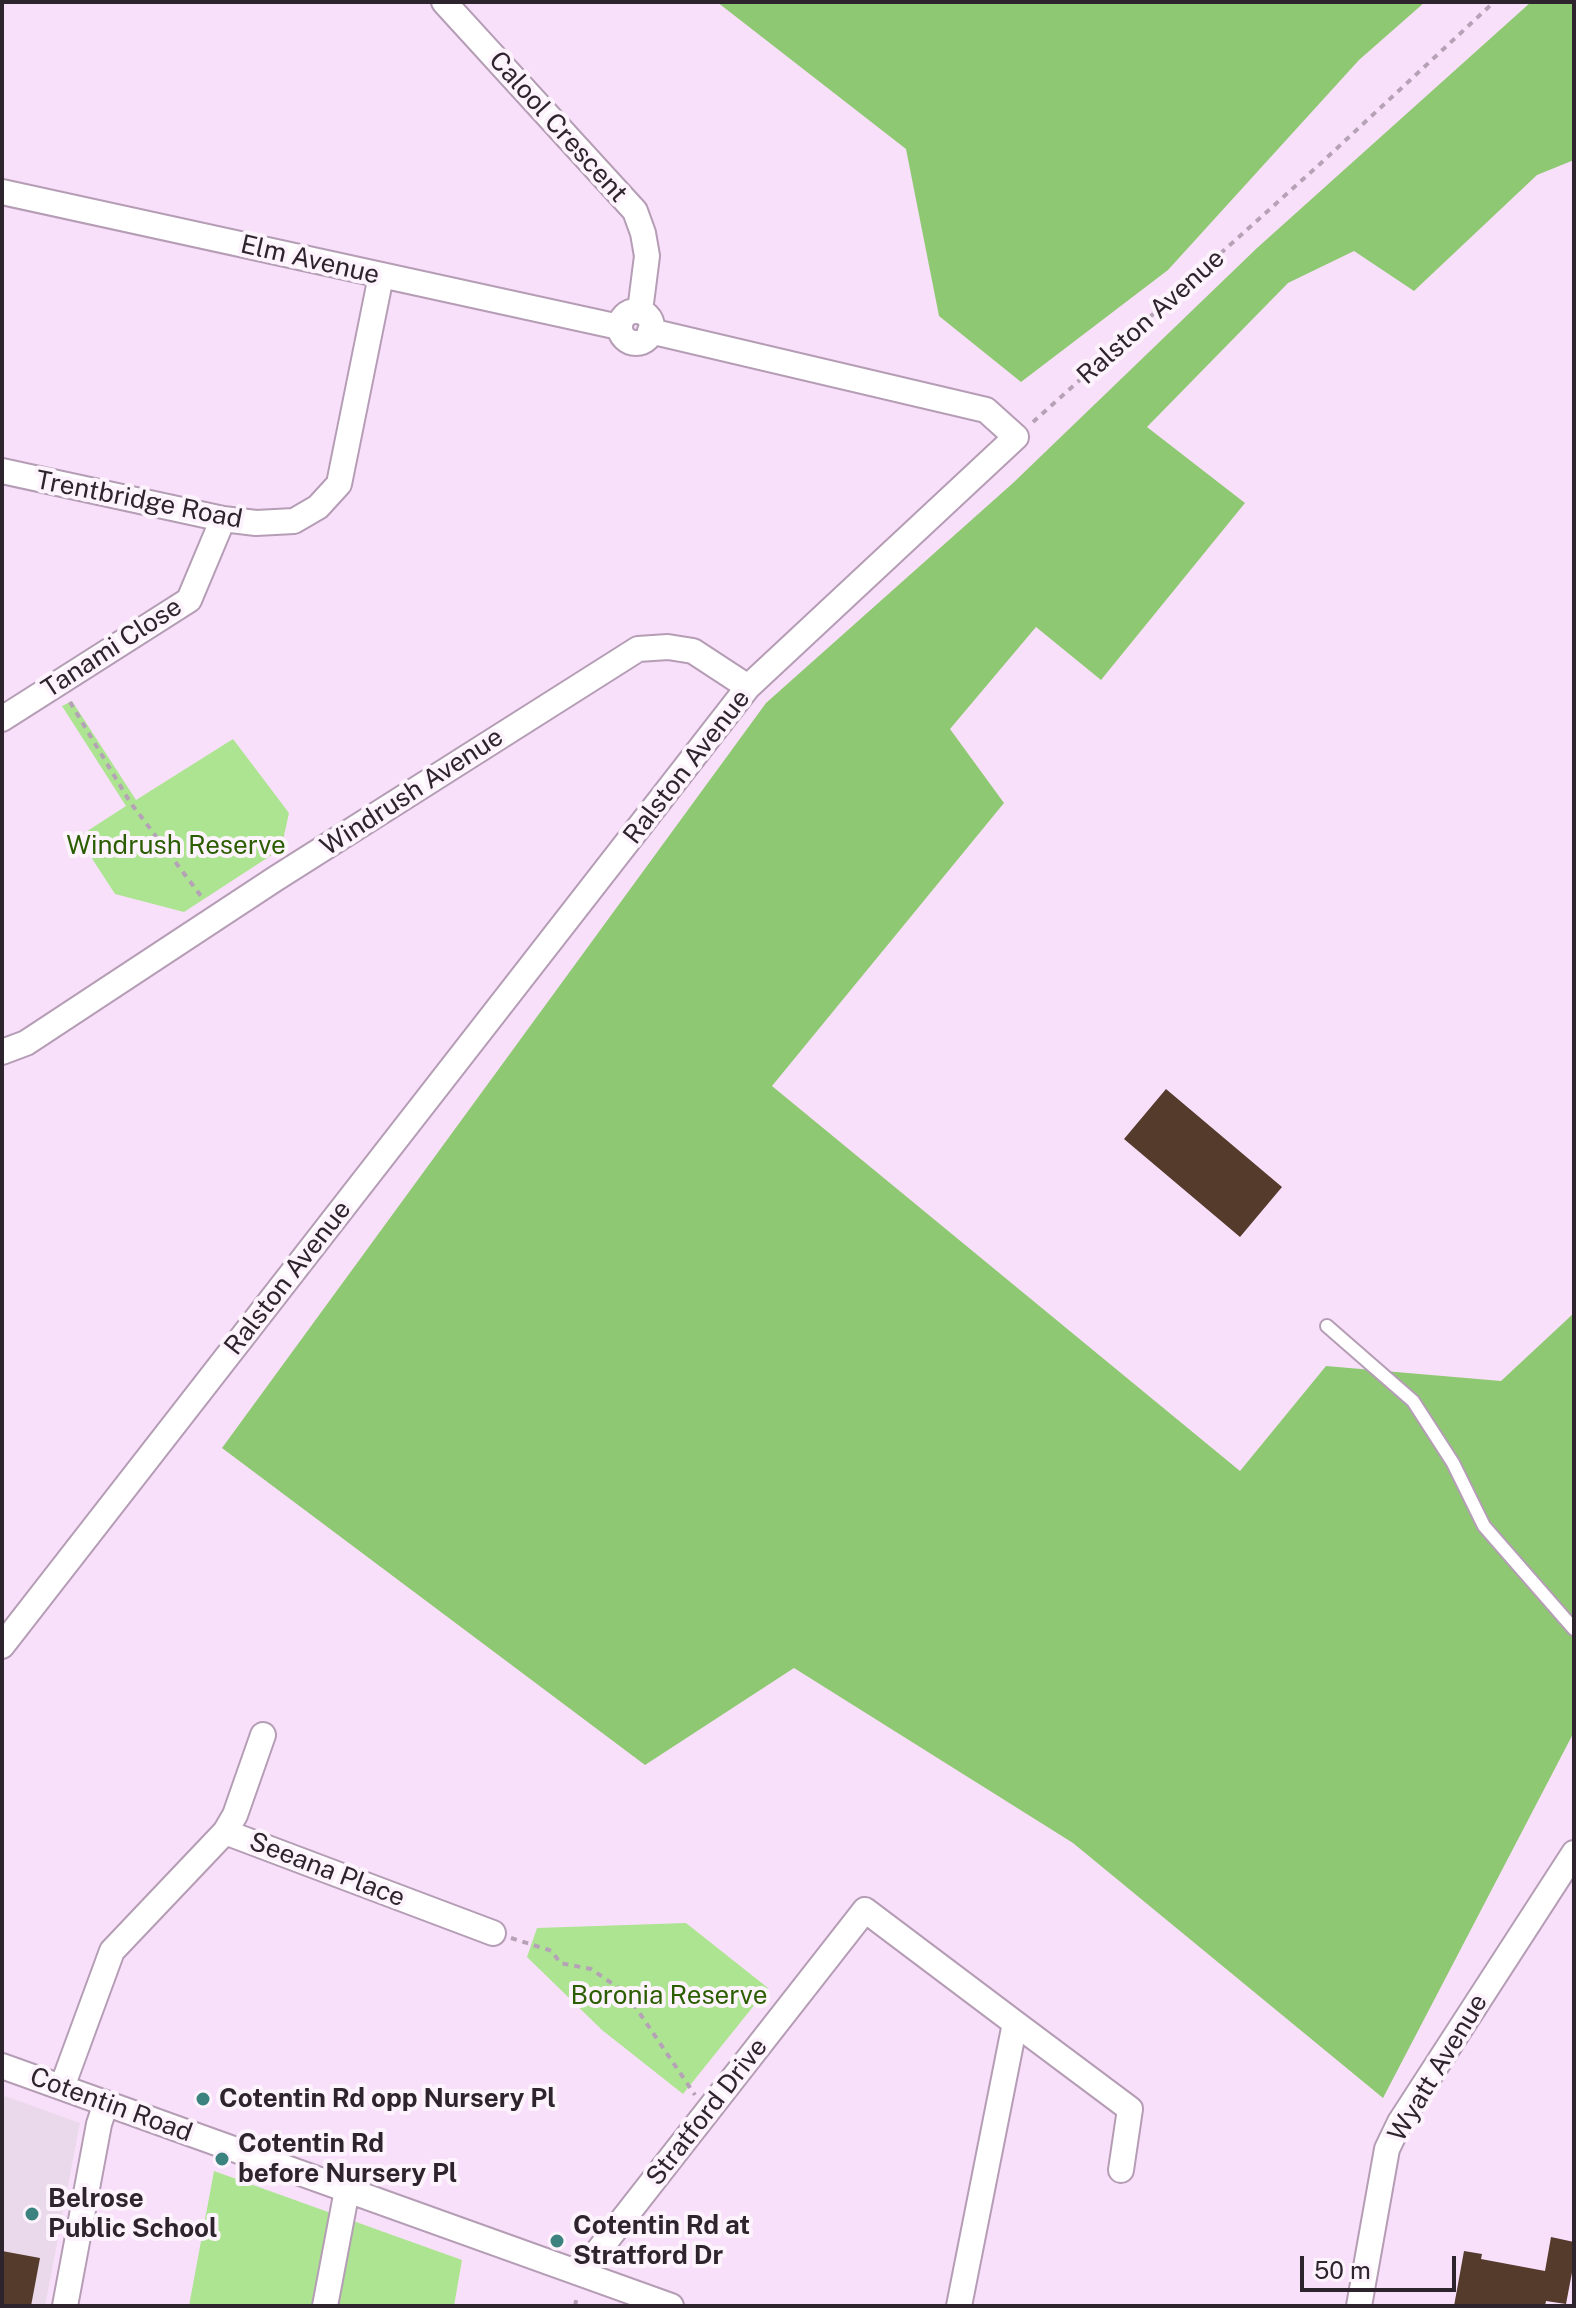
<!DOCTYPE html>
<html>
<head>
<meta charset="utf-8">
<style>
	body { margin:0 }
	#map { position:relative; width:1576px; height:2308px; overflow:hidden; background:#f9e0fa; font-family:"Public Sans",sans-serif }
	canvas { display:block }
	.frame { position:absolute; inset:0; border:4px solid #2d242e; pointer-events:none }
	.scale { position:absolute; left:1300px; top:2256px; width:156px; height:36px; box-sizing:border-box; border:4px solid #2d242e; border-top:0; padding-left:10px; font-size:24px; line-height:28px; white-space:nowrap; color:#2d242e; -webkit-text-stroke:6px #fdf3fd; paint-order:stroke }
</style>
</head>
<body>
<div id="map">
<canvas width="1576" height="2308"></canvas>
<div class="frame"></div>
<div class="scale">50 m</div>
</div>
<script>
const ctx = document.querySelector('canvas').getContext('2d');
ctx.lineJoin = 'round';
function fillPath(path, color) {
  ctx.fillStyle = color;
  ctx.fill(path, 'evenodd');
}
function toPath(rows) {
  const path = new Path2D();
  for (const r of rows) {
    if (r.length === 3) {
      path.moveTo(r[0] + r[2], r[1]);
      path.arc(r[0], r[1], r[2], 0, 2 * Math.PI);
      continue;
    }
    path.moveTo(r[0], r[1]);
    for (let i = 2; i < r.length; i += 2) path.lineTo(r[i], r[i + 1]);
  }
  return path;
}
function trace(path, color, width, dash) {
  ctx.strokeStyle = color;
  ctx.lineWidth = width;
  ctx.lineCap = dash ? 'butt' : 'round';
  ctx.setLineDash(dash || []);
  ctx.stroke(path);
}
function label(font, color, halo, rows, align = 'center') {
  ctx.font = font + ' "Public Sans",sans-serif';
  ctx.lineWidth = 8;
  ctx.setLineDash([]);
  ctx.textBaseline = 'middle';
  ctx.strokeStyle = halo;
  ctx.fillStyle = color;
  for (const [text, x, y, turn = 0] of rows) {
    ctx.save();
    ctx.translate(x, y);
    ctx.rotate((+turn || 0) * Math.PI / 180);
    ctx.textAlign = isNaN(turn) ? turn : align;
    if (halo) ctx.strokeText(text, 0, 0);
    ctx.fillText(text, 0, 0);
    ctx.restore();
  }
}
fillPath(toPath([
	[2,2095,80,2123,45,2306,2,2306]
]), '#ead9eb');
fillPath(toPath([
	[72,701,136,800,233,739,289,813,281,849,184,912,115,894,78,837,126,806,62,706],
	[686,1923,768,1988,683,2094,602,2030,527,1957,537,1928],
	[214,2171,462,2260,454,2306,189,2306]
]), '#ace491');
fillPath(toPath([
	[717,2,1425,2,1359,60,1168,270,1021,382,939,316,906,149],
	[1531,2,1574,2,1574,160,1537,175,1414,291,1354,251,1288,283,1147,427,1245,503,1101,680,1036,627,950,729,1004,803,772,1086,1240,1471,1326,1366,1501,1381,1574,1313,1574,1732,1383,2098,1073,1843,794,1668,645,1765,222,1448,766,703,1013,483,1257,248]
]), '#8fc873');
fillPath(toPath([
	[1166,1089,1282,1187,1240,1237,1124,1139],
	[1551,2237,1574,2242,1574,2262,1566,2304,1546,2301,1545,2306,1454,2306,1464,2251,1482,2254,1481,2259,1545,2271],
	[2,2251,40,2258,31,2306,2,2306]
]), '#543b2c');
const lane = toPath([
	[1327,1326,1413,1401,1453,1463,1484,1526,1574,1629]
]);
const street = toPath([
	[444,2,635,211,643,233,647,256,640,311],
	[2,192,619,327],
	[636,327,16],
	[2,471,223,519,256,523,294,521,318,507,339,484,381,276],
	[2,719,189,600,223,519],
	[2,1052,26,1043,275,879,638,649,668,647,693,651,748,687],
	[2,1646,748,687,1016,437,986,410,650,331],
	[225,1832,235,1815,263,1735],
	[1015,2023,1130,2109,1121,2170],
	[2,2066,671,2306],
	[62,2087,112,1951,225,1832,493,1933],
	[581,2273,865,1910,1015,2023,959,2306],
	[65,2306,99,2124,106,2103],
	[325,2306,347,2190],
	[1359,2306,1387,2149,1400,2122,1574,1853]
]);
trace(lane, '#b49db5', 16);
trace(street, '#b49db5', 28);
trace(toPath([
	[1033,422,1320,164,1494,2],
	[70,702,130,802,204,900],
	[511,1938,552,1951,560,1963,591,1969,626,1993,695,2095],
	[575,2306,577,2296]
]), '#b6a2b7', 4, [6, 6]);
trace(lane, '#fff', 12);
trace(street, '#fff', 24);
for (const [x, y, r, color] of [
	[203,2099,8,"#3c837f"],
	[222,2159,8,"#3c837f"],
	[32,2214,8,"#3c837f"],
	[557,2241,8,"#3c837f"]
]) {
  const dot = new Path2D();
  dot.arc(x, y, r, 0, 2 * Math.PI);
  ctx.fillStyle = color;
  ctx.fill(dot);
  trace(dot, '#fdf3fd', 3);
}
label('26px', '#2d242e', '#fdf3fd', [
	["Calool Crescent",558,127,48],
	["Elm Avenue",310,260,13],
	["Ralston Avenue",1151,317,-42],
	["Trentbridge Road",139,500,11],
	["Tanami Close",112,648,-33],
	["Ralston Avenue",687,767,-52],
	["Windrush Avenue",412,792,-33],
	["Ralston Avenue",288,1278,-52],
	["Seeana Place",327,1870,21],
	["Wyatt Avenue",1438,2068,-59],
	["Cotentin Road",111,2105,20],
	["Stratford Drive",707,2112,-52]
]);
label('26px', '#2b5e01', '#fdf3fd', [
	["Windrush Reserve",176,846],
	["Boronia Reserve",669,1996]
]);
label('bold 26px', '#2d242e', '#fdf3fd', [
	["Cotentin Rd opp Nursery Pl",219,2099],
	["Cotentin Rd",238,2144],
	["before Nursery Pl",238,2174],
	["Belrose",48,2199],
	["Public School",48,2229],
	["Cotentin Rd at",573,2226],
	["Stratford Dr",573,2256]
], 'left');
</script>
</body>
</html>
